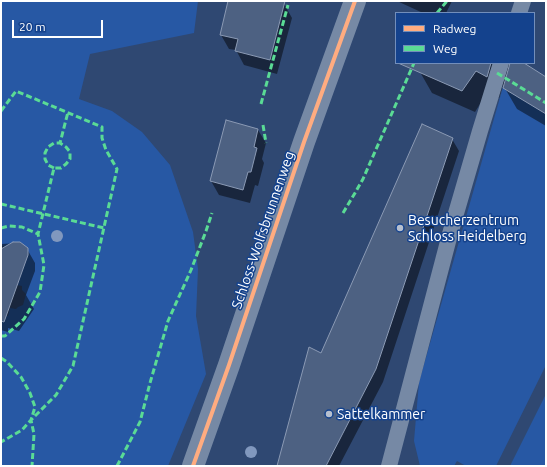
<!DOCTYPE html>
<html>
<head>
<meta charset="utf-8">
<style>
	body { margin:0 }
	#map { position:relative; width:547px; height:467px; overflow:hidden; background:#2f4872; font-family:Ubuntu,sans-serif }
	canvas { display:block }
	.frame { position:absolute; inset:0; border:2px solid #fff; pointer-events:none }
	.legend { position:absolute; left:395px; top:12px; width:140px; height:52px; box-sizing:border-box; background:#14428d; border:1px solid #728ebb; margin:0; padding:5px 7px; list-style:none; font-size:12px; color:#fff }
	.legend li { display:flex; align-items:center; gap:8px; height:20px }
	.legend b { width:20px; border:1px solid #728ebb }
	.scale { position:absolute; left:12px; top:20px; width:91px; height:18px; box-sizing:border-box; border:2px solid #fff; border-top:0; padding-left:5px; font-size:12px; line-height:14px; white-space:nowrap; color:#fff; -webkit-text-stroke:3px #14428d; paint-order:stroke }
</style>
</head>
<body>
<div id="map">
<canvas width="547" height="467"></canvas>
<div class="frame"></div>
<ul class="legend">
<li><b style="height:5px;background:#ffac80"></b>Radweg</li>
<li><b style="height:5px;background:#5adb95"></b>Weg</li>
</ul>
<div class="scale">20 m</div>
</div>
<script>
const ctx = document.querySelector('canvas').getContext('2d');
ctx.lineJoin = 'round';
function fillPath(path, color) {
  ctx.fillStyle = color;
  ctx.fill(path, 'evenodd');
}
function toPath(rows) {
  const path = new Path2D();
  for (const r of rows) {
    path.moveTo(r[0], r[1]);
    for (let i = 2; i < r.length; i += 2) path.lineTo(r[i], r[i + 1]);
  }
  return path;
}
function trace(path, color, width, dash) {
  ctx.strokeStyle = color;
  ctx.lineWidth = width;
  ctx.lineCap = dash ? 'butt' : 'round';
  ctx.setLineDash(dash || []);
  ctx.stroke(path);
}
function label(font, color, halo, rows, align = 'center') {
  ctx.font = font + ' Ubuntu,sans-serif';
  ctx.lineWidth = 3;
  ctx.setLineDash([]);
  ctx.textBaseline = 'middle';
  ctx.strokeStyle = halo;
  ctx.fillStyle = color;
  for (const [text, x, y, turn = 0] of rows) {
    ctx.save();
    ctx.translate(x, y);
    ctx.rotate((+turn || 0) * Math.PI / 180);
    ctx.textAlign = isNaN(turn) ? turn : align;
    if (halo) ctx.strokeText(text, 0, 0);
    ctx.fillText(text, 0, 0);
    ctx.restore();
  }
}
fillPath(toPath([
	[1,1,198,1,194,33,90,54,79,99,112,111,142,132,170,165,193,232,198,269,196,316,206,374,168,466,1,466,1,315,8,316,10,308,16,309,18,307,23,305,26,294,22,290,22,286,17,285,28,255,27,248,21,243,12,243,7,247,1,246],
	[503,87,546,114,546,365,496,466,466,466,457,461,454,466,420,466,414,441,419,382],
	[546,394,546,466,510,466]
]), '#2758a4');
fillPath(toPath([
	[248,1,272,1,284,4,292,18,277,74,244,65,236,50,229,49,221,35],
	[397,1,452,1,446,13,423,13],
	[424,63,522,63,546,78,546,126,517,109,503,85,499,98,488,91,475,112,432,93,420,72],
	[258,130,266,143,262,159,264,163,258,186,255,185,250,203,219,195,211,181],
	[452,139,459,151,383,382,339,466,277,466,321,354],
	[20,243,27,249,35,263,35,271,26,295,34,309,19,331,8,328,8,332,1,330,1,244]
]), '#0007');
const building = toPath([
	[228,1,285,1,270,60,235,51,238,39,220,35,228,1],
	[398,63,491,63,487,77,476,71,462,91,398,63],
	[510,63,524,63,546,77,546,114,503,88,510,63],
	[226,120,258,129,254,147,257,148,251,172,248,172,243,190,210,181,226,120],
	[422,124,453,138,376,369,326,466,277,466,309,347,321,353,422,124],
	[13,242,20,242,28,248,28,255,4,322,1,321,1,249,13,242]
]);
fillPath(building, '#4d6182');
trace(building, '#8b9ab4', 1);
trace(toPath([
	[519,13,523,1],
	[389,466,450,234,480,131,501,63]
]), '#7689a5', 16);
trace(toPath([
	[193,466,229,365,304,142,355,1]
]), '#7689a5', 22);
trace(toPath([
	[437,13,447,1],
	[497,73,546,103],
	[261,104,288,5],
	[1,111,16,91,102,127,102,138,106,150,117,169,73,366,56,395,31,420,34,434,32,466],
	[263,125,266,143],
	[54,168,48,165,45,159,45,153,48,147,54,143,60,143],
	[1,204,104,228],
	[343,213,355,193,363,179,414,63],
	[1,228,9,226,22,227,38,234],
	[1,336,5,336,24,319,40,292,44,265,38,234,54,168,61,168,66,164,70,159,70,152,66,147,60,143,68,112],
	[1,358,7,362,21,377,30,393,35,407,31,420,22,430,1,442],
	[117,466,140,422,150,383,168,321,191,270,206,231,212,213]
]), '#5adb95', 3, [6, 3]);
trace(toPath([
	[193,466,229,365,304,142,355,1]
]), '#ffac80', 4);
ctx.fillStyle = '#8198be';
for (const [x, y] of [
	[57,236],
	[251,452]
]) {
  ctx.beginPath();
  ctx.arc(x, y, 6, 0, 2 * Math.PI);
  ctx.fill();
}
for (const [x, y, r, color] of [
	[400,228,4,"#b6bfce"],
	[329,414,4,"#b6bfce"]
]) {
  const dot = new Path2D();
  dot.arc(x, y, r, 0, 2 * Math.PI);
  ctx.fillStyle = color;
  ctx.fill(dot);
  trace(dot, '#14428d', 1.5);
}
label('14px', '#fff', '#14428d', [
	["Besucherzentrum",408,220],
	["Schloss Heidelberg",408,236],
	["Sattelkammer",337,414]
], 'left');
label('14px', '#fff', '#14428d', [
	["Schloss-Wolfsbrunnenweg",263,230,-71]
]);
</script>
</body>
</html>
